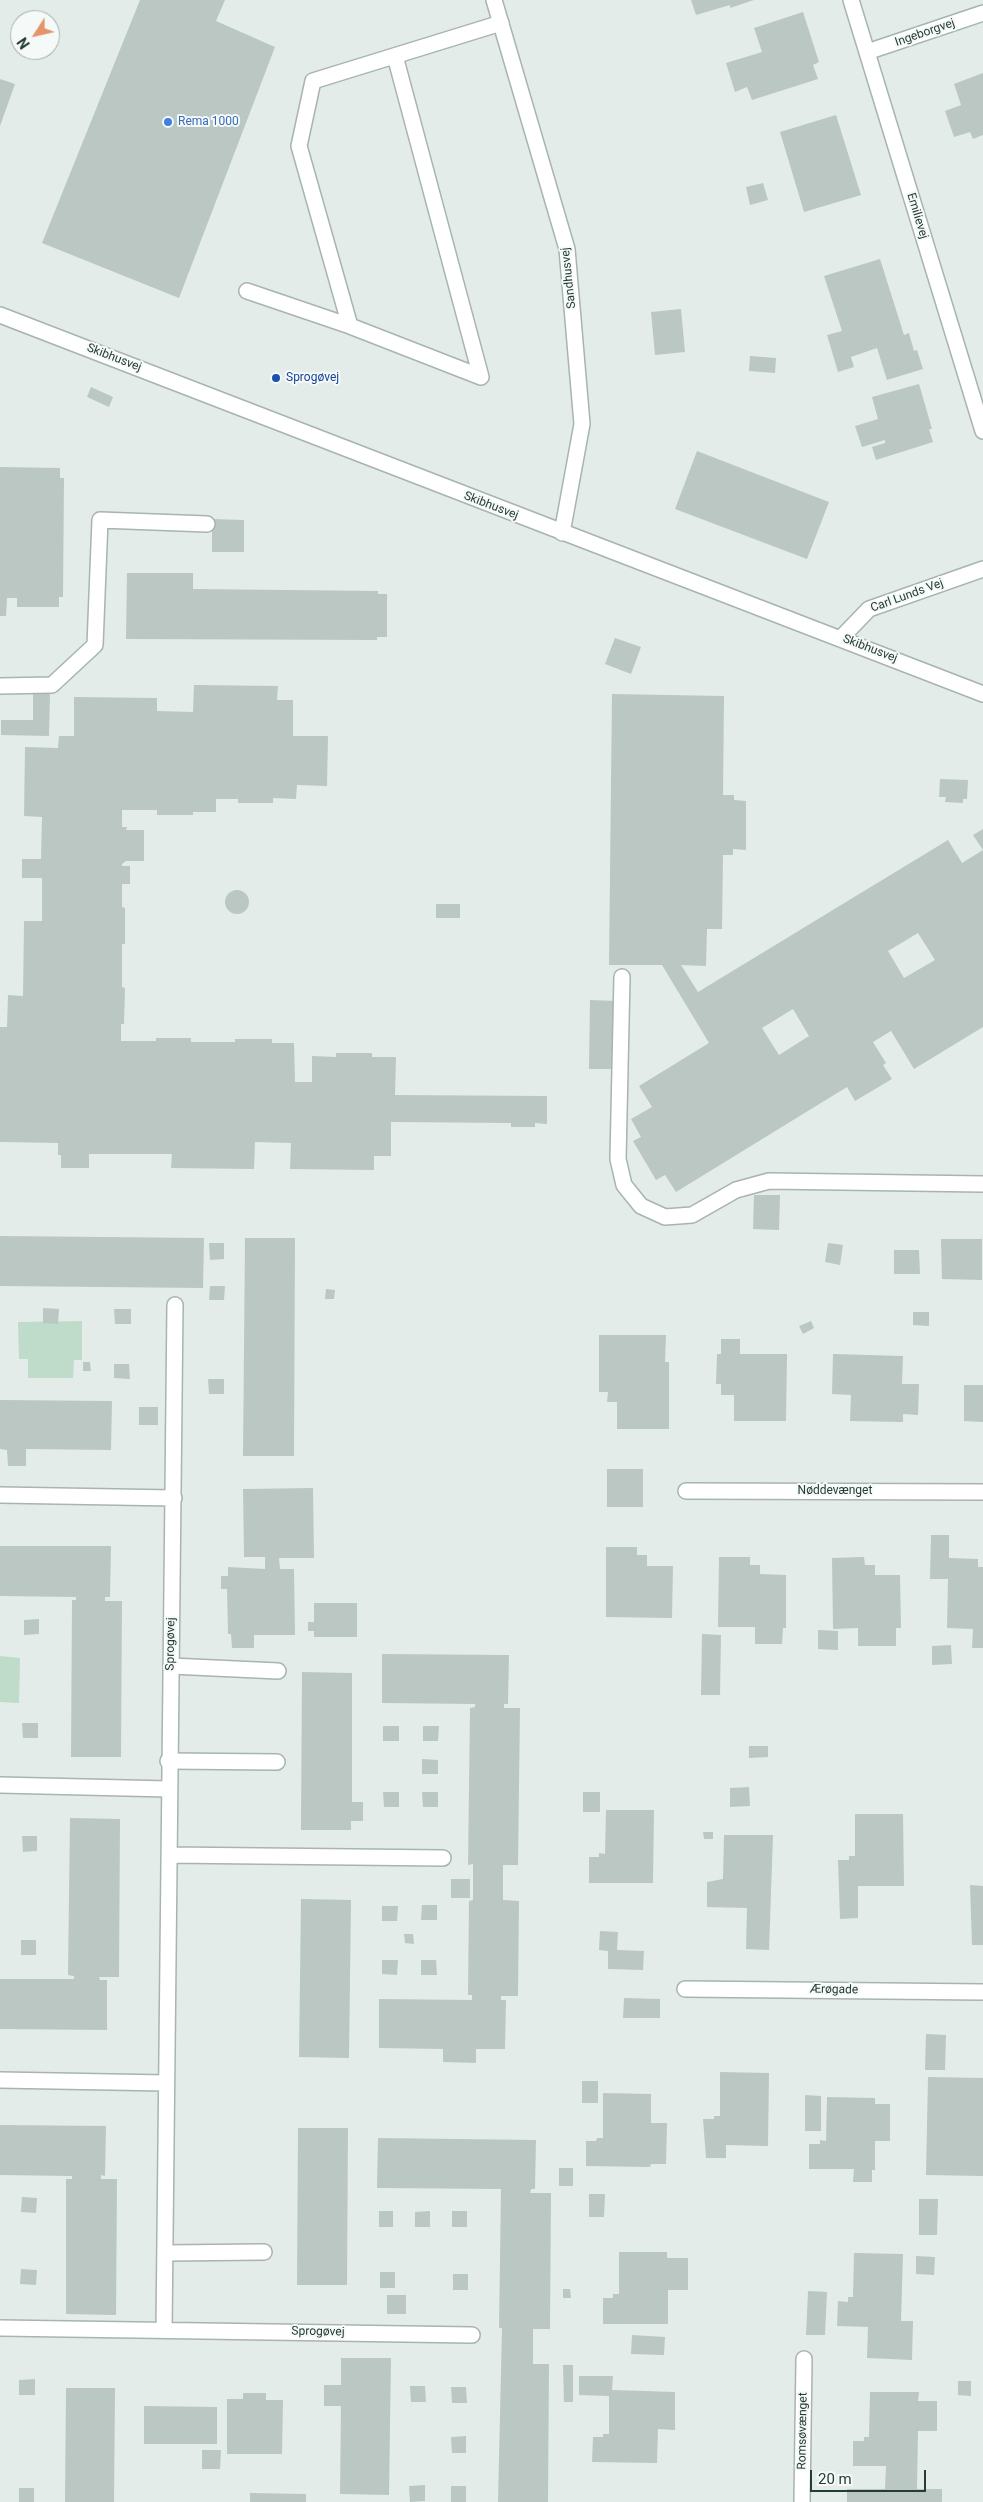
<!DOCTYPE html>
<html>
<head>
<meta charset="utf-8">
<style>
	body { margin:0 }
	#map { position:relative; width:983px; height:2502px; overflow:hidden; background:#e4ece9; font-family:Roboto,sans-serif }
	canvas { display:block }
	.north { position:absolute; left:10px; top:10px; width:50px; height:50px; box-sizing:border-box; background:#f5f9f7; border:1px solid #a2adab; border-radius:50%; rotate:235deg; font-size:14px; font-weight:700; line-height:20px; text-align:center; color:#253c38 }
	.north::after { content:''; display:block; margin:auto; width:18px; height:22px; background:#e4936a; clip-path:polygon(50% 0,100% 100%,50% 72%,0 100%) }
	.scale { position:absolute; left:810px; top:2470px; width:116px; height:22px; box-sizing:border-box; border:2px solid #253c38; border-top:0; padding-left:6px; font-size:15px; line-height:18px; white-space:nowrap; color:#253c38; -webkit-text-stroke:4px #f5f9f7; paint-order:stroke }
</style>
</head>
<body>
<div id="map">
<canvas width="983" height="2502"></canvas>
<div class="north">N</div>
<div class="scale">20 m</div>
</div>
<script>
const ctx = document.querySelector('canvas').getContext('2d');
ctx.lineJoin = 'round';
function fillPath(path, color) {
  ctx.fillStyle = color;
  ctx.fill(path, 'evenodd');
}
function toPath(rows) {
  const path = new Path2D();
  for (const r of rows) {
    if (r.length === 3) {
      path.moveTo(r[0] + r[2], r[1]);
      path.arc(r[0], r[1], r[2], 0, 2 * Math.PI);
      continue;
    }
    path.moveTo(r[0], r[1]);
    for (let i = 2; i < r.length; i += 2) path.lineTo(r[i], r[i + 1]);
  }
  return path;
}
function trace(path, color, width, dash) {
  ctx.strokeStyle = color;
  ctx.lineWidth = width;
  ctx.lineCap = dash ? 'butt' : 'round';
  ctx.setLineDash(dash || []);
  ctx.stroke(path);
}
function label(font, color, halo, rows, align = 'center') {
  ctx.font = font + ' Roboto,sans-serif';
  ctx.lineWidth = 4;
  ctx.setLineDash([]);
  ctx.textBaseline = 'middle';
  ctx.strokeStyle = halo;
  ctx.fillStyle = color;
  for (const [text, x, y, turn = 0] of rows) {
    ctx.save();
    ctx.translate(x, y);
    ctx.rotate((+turn || 0) * Math.PI / 180);
    ctx.textAlign = isNaN(turn) ? turn : align;
    if (halo) ctx.strokeText(text, 0, 0);
    ctx.fillText(text, 0, 0);
    ctx.restore();
  }
}
fillPath(toPath([
	[82,1321,82,1360,74,1360,73,1378,28,1378,28,1359,19,1359,18,1322],
	[0,1656,20,1658,19,1703,0,1702]
]), '#bfdbc9');
fillPath(toPath([
	[140,0,225,0,216,21,275,47,179,298,42,243],
	[691,0,754,0,730,8,730,5,696,15],
	[803,12,819,62,813,65,818,79,752,100,747,87,735,92,726,63,762,52,754,28],
	[983,73,983,135,973,139,970,132,954,137,945,111,961,105,954,84],
	[0,79,15,84,0,126],
	[836,115,861,195,804,212,780,132],
	[763,183,768,200,750,205,746,187],
	[880,259,904,335,909,333,914,351,917,350,923,369,887,380,877,348,851,357,854,367,838,372,827,335,842,331,824,276],
	[681,309,685,352,655,355,651,312],
	[750,356,776,358,775,373,749,371],
	[919,384,932,429,929,429,933,442,876,460,872,447,885,443,885,440,862,447,855,426,878,419,872,397],
	[91,387,113,397,109,407,87,397],
	[697,451,829,502,807,559,675,509],
	[0,467,60,468,60,478,64,478,63,597,59,597,59,607,17,607,17,598,7,598,6,616,0,616],
	[212,519,244,520,244,552,212,552],
	[127,573,193,573,193,589,378,591,378,594,387,594,387,637,377,637,377,640,126,639],
	[615,638,641,647,631,674,605,664],
	[194,685,278,686,277,700,293,700,293,736,328,736,327,786,297,785,296,799,273,798,273,803,238,803,238,799,216,799,216,812,193,812,193,815,157,815,157,810,122,810,122,827,127,827,126,830,144,830,144,861,126,861,122,864,122,866,130,866,130,884,122,884,122,907,125,908,125,944,122,944,122,987,125,988,124,1024,121,1024,121,1041,156,1041,156,1038,191,1038,191,1042,235,1042,235,1039,272,1039,272,1043,294,1043,295,1082,312,1082,312,1056,336,1057,336,1053,372,1053,372,1057,396,1057,395,1095,547,1096,547,1124,535,1123,535,1127,511,1127,511,1123,391,1122,391,1156,374,1156,374,1170,290,1169,291,1143,255,1142,254,1169,171,1168,172,1154,89,1154,89,1168,61,1168,61,1155,58,1155,58,1143,0,1142,0,1027,7,1027,8,995,23,996,24,921,42,921,42,878,22,878,22,859,41,859,42,817,24,816,25,747,58,748,59,736,74,736,74,697,157,698,157,711,193,712],
	[33,693,50,693,49,736,1,735,1,720,33,720],
	[612,694,724,696,723,795,734,795,734,800,746,801,746,850,733,849,733,855,723,855,722,929,707,929,706,966,681,965,698,992,948,840,962,863,983,850,973,835,983,829,983,1027,914,1069,891,1031,873,1042,886,1063,883,1065,892,1079,855,1101,847,1087,676,1192,665,1175,656,1180,633,1141,641,1137,631,1119,652,1107,639,1086,709,1043,662,965,609,965],
	[918,933,935,960,904,978,888,951],
	[793,1009,809,1036,779,1055,762,1028],
	[940,779,968,780,967,799,963,799,963,803,945,802,946,797,939,797],
	[237,902,12],
	[436,904,460,904,460,918,436,918],
	[590,1000,617,1001,616,1069,589,1069],
	[754,1195,780,1195,779,1230,753,1229],
	[0,1236,204,1238,203,1288,0,1286],
	[245,1238,295,1238,294,1456,243,1456],
	[941,1239,982,1239,982,1280,942,1279],
	[209,1243,224,1243,224,1259,210,1260],
	[828,1243,843,1245,840,1265,825,1262],
	[894,1250,919,1250,920,1274,894,1274],
	[210,1286,225,1286,224,1300,209,1300],
	[326,1289,335,1290,334,1299,325,1299],
	[43,1308,59,1309,58,1324,43,1323],
	[114,1309,131,1309,131,1324,115,1324],
	[913,1312,929,1312,929,1326,913,1325],
	[811,1321,814,1328,803,1334,799,1326],
	[599,1335,666,1335,665,1362,669,1362,669,1429,617,1429,617,1402,607,1402,608,1392,599,1392],
	[721,1339,740,1339,740,1354,787,1354,786,1421,734,1421,734,1395,721,1395,721,1384,716,1384,717,1354,721,1354],
	[833,1354,903,1356,902,1384,919,1384,918,1415,903,1414,903,1422,850,1421,851,1395,832,1394],
	[83,1362,90,1362,91,1371,83,1371],
	[114,1364,129,1364,130,1379,114,1378],
	[208,1379,224,1379,224,1394,209,1394],
	[964,1385,983,1385,983,1422,964,1421],
	[0,1400,112,1401,111,1450,26,1449,26,1466,8,1466,7,1450,0,1449],
	[139,1407,158,1407,158,1425,139,1425],
	[607,1469,643,1469,643,1507,607,1507],
	[313,1488,314,1558,279,1558,280,1569,294,1569,295,1635,254,1635,254,1648,232,1648,231,1634,228,1634,227,1589,221,1589,221,1576,228,1576,228,1567,265,1569,265,1557,244,1557,243,1489],
	[931,1535,949,1535,949,1558,978,1559,978,1567,983,1567,983,1648,972,1648,973,1629,947,1628,948,1579,930,1579],
	[0,1546,111,1546,110,1597,105,1597,105,1601,122,1601,121,1757,71,1757,72,1600,76,1600,76,1597,0,1596],
	[606,1547,637,1547,637,1555,647,1555,647,1566,673,1566,672,1618,606,1617],
	[719,1557,750,1557,750,1565,760,1565,760,1574,786,1575,786,1628,783,1628,782,1644,755,1644,755,1627,718,1627],
	[864,1557,865,1565,875,1565,875,1575,900,1575,901,1628,896,1628,896,1646,858,1646,858,1628,833,1629,832,1558],
	[314,1603,357,1603,357,1637,314,1637,314,1631,308,1631,308,1622,314,1622],
	[39,1619,39,1634,24,1635,24,1620],
	[818,1630,838,1631,838,1650,818,1649],
	[702,1634,721,1635,720,1695,701,1695],
	[951,1645,952,1664,932,1665,932,1646],
	[382,1654,509,1655,508,1704,504,1704,504,1708,520,1708,518,1865,503,1865,503,1900,519,1901,518,1996,501,1996,501,2000,506,2000,505,2049,476,2049,476,2063,443,2062,443,2049,379,2048,379,1999,472,2000,472,1995,468,1995,469,1901,473,1900,473,1864,468,1865,470,1708,475,1707,475,1704,382,1703],
	[302,1672,352,1673,352,1802,363,1802,363,1821,351,1821,351,1830,301,1830],
	[22,1723,38,1723,38,1738,23,1738],
	[383,1726,399,1726,399,1741,383,1741],
	[423,1726,439,1726,438,1741,423,1741],
	[749,1746,768,1746,768,1757,749,1758],
	[422,1759,438,1760,438,1774,422,1774],
	[749,1787,750,1806,730,1807,730,1788],
	[383,1792,399,1792,399,1807,384,1807],
	[422,1792,438,1792,438,1807,423,1807],
	[583,1792,600,1792,600,1812,583,1812],
	[606,1810,654,1810,653,1883,589,1883,589,1857,599,1857,599,1853,605,1854],
	[855,1814,903,1814,904,1886,858,1886,858,1918,840,1919,838,1860,849,1860,849,1856,855,1856],
	[70,1818,120,1819,119,1977,99,1977,100,1980,107,1980,107,2030,0,2029,0,1979,74,1979,74,1976,68,1975],
	[703,1832,713,1832,713,1839,704,1839],
	[724,1835,773,1835,769,1950,746,1949,747,1908,707,1907,707,1882,723,1879],
	[22,1836,37,1836,37,1851,23,1852],
	[451,1879,470,1879,470,1898,451,1898],
	[970,1885,983,1886,983,1945,972,1945],
	[301,1899,351,1900,349,2058,299,2057],
	[422,1905,437,1905,437,1920,421,1920],
	[382,1906,398,1906,397,1921,382,1921],
	[600,1931,618,1932,617,1950,644,1951,643,1970,608,1969,608,1951,599,1950],
	[404,1934,413,1934,414,1944,405,1943],
	[21,1940,36,1940,36,1955,21,1955],
	[382,1960,398,1960,397,1975,382,1974],
	[421,1960,436,1960,437,1975,421,1975],
	[624,1998,660,1999,660,2018,623,2018],
	[926,2034,946,2035,945,2070,925,2070],
	[720,2072,769,2073,768,2146,726,2145,726,2158,706,2158,703,2119,714,2119,714,2116,720,2116],
	[928,2077,983,2078,983,2176,926,2175],
	[582,2081,598,2081,598,2103,582,2103],
	[603,2093,651,2094,651,2123,667,2123,666,2164,651,2164,650,2167,586,2166,586,2141,596,2141,597,2138,603,2138],
	[805,2095,821,2096,821,2131,805,2131],
	[827,2097,875,2098,875,2104,890,2104,890,2141,875,2141,875,2170,872,2170,872,2182,853,2182,854,2169,809,2169,809,2144,820,2144,820,2140,826,2141],
	[0,2125,106,2126,105,2176,101,2175,101,2179,117,2179,116,2315,66,2314,66,2179,72,2179,72,2176,0,2175],
	[298,2128,348,2128,347,2285,297,2285],
	[378,2138,536,2140,535,2189,531,2189,530,2193,551,2193,550,2329,533,2329,533,2364,549,2364,548,2502,498,2502,502,2328,499,2328,501,2189,377,2188],
	[559,2168,573,2168,573,2186,559,2186],
	[589,2194,605,2194,604,2217,589,2217],
	[22,2197,37,2198,36,2213,21,2212],
	[919,2199,938,2199,937,2235,919,2235],
	[379,2211,393,2211,393,2227,379,2227],
	[430,2211,430,2227,415,2227,415,2212],
	[452,2211,467,2211,467,2227,452,2227],
	[619,2252,667,2252,667,2258,688,2258,688,2290,668,2290,668,2324,603,2324,603,2298,613,2298,613,2294,619,2294],
	[854,2253,903,2254,901,2321,913,2321,912,2360,867,2358,868,2327,837,2326,838,2301,848,2302,848,2297,853,2297],
	[916,2256,935,2257,934,2275,916,2274],
	[21,2269,37,2270,36,2285,20,2284],
	[380,2272,395,2272,395,2288,380,2288],
	[453,2274,468,2274,468,2290,453,2290],
	[563,2289,570,2289,571,2298,563,2298],
	[808,2291,827,2292,825,2335,806,2335],
	[387,2295,406,2295,406,2314,387,2314],
	[632,2335,665,2337,664,2355,631,2354],
	[341,2358,391,2358,389,2495,340,2494,341,2406,324,2406,324,2385,341,2385],
	[563,2365,573,2365,573,2402,564,2402],
	[579,2376,613,2376,612,2390,675,2392,675,2430,658,2429,657,2463,592,2462,593,2437,603,2437,603,2434,609,2434,609,2396,579,2395],
	[35,2379,35,2395,19,2395,19,2380],
	[958,2381,971,2381,971,2396,958,2395],
	[410,2386,425,2386,426,2402,411,2402],
	[451,2387,466,2387,467,2403,452,2403],
	[66,2388,115,2388,114,2502,65,2502],
	[870,2392,919,2392,918,2401,937,2401,937,2431,918,2431,917,2489,942,2489,942,2502,847,2502,847,2489,885,2489,886,2466,853,2466,853,2441,864,2441,864,2437,869,2437],
	[243,2393,266,2393,266,2400,283,2400,282,2454,227,2454,227,2399,243,2399],
	[144,2406,217,2407,217,2444,144,2444],
	[466,2436,466,2453,452,2453,451,2437],
	[202,2450,221,2450,220,2469,202,2469],
	[425,2485,425,2501,410,2502,409,2486],
	[451,2486,466,2486,466,2502,451,2502],
	[19,2488,34,2488,34,2502,19,2502],
	[250,2493,306,2494,306,2502,250,2502]
]), '#bac7c3');
const service = toPath([
	[247,291,350,326,481,377,395,56],
	[350,326,299,146,313,81,501,23],
	[0,686,52,685,95,645,100,520,207,524],
	[622,977,618,1159,624,1185,641,1206,665,1217,692,1215,736,1190,769,1181,983,1184],
	[171,1666,278,1671],
	[168,1761,277,1762],
	[166,2253,264,2252]
]);
const minor = toPath([
	[851,0,983,431],
	[867,52,983,13],
	[841,638,869,609,983,569],
	[686,1491,983,1492],
	[0,1495,174,1498],
	[0,1785,168,1789],
	[170,1855,443,1858],
	[685,1989,983,1992],
	[0,2080,166,2083],
	[0,2328,472,2335],
	[164,2330,175,1305],
	[802,2502,804,2359]
]);
const tertiary = toPath([
	[494,0,567,249,582,424,562,533],
	[0,315,983,694]
]);
trace(service, '#a7b4b0', 18);
trace(minor, '#a7b4b0', 18);
trace(tertiary, '#a7b4b0', 18);
trace(service, '#fff', 15);
trace(minor, '#fff', 15);
trace(tertiary, '#fff', 15);
for (const [x, y, r, color] of [
	[168,122,5,"#3f7fe0"],
	[276,378,5,"#1a4fb4"]
]) {
  const dot = new Path2D();
  dot.arc(x, y, r, 0, 2 * Math.PI);
  ctx.fillStyle = color;
  ctx.fill(dot);
  trace(dot, '#f5f9f7', 2);
}
label('12px', '#253c38', '#f5f9f7', [
	["Ingeborgvej",925,33,-19],
	["Emilievej",917,216,73],
	["Sandhusvej",569,278,-96],
	["Skibhusvej",114,358,21],
	["Skibhusvej",491,506,21],
	["Carl Lunds Vej",907,596,-20],
	["Skibhusvej",870,649,21],
	["Nøddevænget",835,1491],
	["Sprogøvej",171,1644,-89],
	["Ærøgade",834,1990,1],
	["Sprogøvej",318,2332,1],
	["Romsøvænget",803,2431,-89]
]);
label('12px', '#366cbe', '#f5f9f7', [
	["Rema 1000",178,122]
], 'left');
label('12px', '#164399', '#f5f9f7', [
	["Sprogøvej",286,378]
], 'left');
</script>
</body>
</html>
